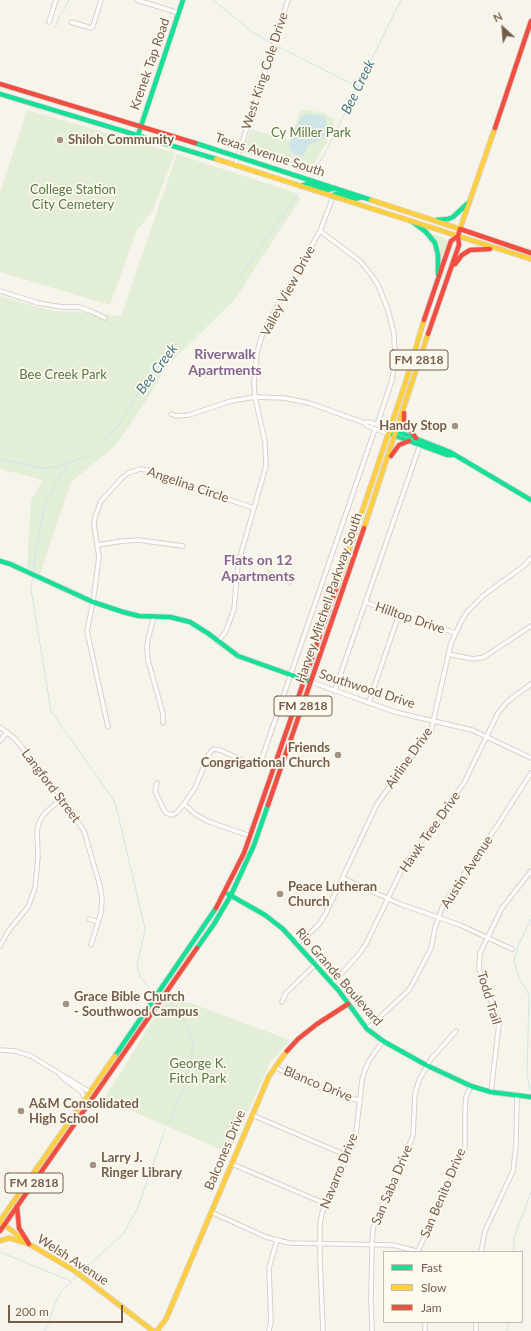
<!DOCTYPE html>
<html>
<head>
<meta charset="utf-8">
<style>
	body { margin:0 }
	#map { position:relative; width:531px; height:1331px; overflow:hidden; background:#f7f4ec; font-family:Lato,sans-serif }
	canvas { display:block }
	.legend { position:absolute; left:383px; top:1251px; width:140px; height:72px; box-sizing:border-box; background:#fef9ee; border:1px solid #c7bbad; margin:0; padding:5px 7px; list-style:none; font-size:12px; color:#755d4c }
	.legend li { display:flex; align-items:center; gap:8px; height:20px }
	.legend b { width:20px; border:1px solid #c7bbad }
	.north { position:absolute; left:483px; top:8px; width:40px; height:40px; -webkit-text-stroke:3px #fef9ee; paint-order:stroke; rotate:334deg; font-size:11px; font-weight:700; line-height:16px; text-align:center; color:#755d4c }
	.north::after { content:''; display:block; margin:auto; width:14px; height:18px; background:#755d4c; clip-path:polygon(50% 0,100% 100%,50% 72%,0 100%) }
	.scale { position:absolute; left:8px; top:1305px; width:115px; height:18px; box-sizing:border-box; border:2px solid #755d4c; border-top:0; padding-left:5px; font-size:12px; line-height:14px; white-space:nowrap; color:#755d4c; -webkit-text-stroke:3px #fef9ee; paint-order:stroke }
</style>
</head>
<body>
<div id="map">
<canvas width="531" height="1331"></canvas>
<ul class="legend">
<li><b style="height:5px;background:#16e098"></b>Fast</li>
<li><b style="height:5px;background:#ffcf43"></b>Slow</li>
<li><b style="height:5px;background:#f24e42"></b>Jam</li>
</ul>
<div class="north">N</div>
<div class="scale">200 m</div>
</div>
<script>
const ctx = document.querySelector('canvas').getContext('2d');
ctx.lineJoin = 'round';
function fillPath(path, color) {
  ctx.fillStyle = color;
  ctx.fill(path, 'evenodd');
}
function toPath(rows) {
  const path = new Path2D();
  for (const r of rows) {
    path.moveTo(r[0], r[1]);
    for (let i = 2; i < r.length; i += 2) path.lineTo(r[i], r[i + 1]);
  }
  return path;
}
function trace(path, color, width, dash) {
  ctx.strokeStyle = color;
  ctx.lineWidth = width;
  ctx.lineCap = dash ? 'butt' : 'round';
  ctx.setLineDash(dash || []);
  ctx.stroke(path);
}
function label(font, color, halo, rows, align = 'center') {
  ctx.font = font + ' Lato,sans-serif';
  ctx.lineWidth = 3.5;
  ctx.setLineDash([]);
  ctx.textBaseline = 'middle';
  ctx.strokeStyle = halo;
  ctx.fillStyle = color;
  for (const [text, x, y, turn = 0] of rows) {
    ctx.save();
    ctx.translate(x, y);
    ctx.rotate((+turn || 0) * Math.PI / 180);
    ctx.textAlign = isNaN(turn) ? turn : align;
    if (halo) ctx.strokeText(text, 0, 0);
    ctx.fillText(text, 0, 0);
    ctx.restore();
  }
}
fillPath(toPath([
	[301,109,324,113,335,119,327,142,308,173,242,152,251,129,290,140],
	[27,110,175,153,152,212,137,230,110,305,0,272,0,193],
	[177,154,293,192,301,198,235,299,167,366,147,399,116,445,71,482,40,574,27,567,31,500,43,480,0,469,0,296,52,311,86,312,121,316],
	[432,234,444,238,448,242,441,261],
	[267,569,280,574,277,582,264,577],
	[289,574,295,576,292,586,286,584],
	[169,995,290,1040,271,1061,229,1153,104,1099]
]), '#e3eed7');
fillPath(toPath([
	[309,114,324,116,328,127,322,139,308,145,304,156,293,154,289,147,293,132,302,116]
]), '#cee4e7');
trace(toPath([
	[213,0,251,31,272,44],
	[55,28,60,15,65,8,69,0],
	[275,45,358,87],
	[313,172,323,157,401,0],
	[0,459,11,461,41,468,58,467,85,456,118,426,147,379,179,339,242,274,299,192],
	[33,572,36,550,45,504,59,477,70,462],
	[33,576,31,589,51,711,115,802,144,924,145,930,137,966,140,977,151,990],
	[168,1000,183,1019,194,1044,183,1089,169,1122],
	[530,1090,527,1074,529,995,519,978,514,961,518,946,531,919],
	[0,1252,71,1281],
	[514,1252,514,1238,531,1192],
	[80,1273,124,1233,138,1207,165,1130],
	[43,1331,46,1329,59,1294,78,1275],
	[507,1331,508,1322]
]), '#cee4e7', 1);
const street = toPath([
	[137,0,179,13],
	[49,22,56,0],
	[71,22,91,28,93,26,101,0],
	[235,165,288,0],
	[320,231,360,261,373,277,379,287,388,310,394,334,395,360,392,380,377,425],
	[0,291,38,303,62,307,79,307,93,312,105,318],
	[171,414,176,416,189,415,231,401,255,397,284,398,309,403,365,423,367,426,389,434],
	[365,423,369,422,390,429],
	[98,545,123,541,138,540,183,546],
	[365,602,455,633],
	[154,617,148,639,147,649,148,660,163,714,163,723],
	[218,642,226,631,234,609,238,564,266,466,265,442,255,397,254,383,257,353,261,338,269,321,320,231,333,197],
	[448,654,473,659,484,657,531,626],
	[311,682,395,712,472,730,531,758],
	[335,690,420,445],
	[369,702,399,614],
	[0,727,14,738,21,746,62,798,84,831,100,886,102,899,101,913,91,945],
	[108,727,87,631,93,602,99,557,94,525,95,517,101,501,122,478,128,473,140,469,153,471,167,479,254,508],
	[0,741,7,732],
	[157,783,155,791,164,810,166,813,172,815,176,813,184,804,195,788,209,754,213,749,220,750,253,765,258,766,260,764,375,429],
	[184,804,195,814,207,821,250,836],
	[343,878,400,904,460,925,512,949],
	[89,919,98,922],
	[296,945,311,932,320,923,325,915,377,804,431,731,451,643,461,622,467,612,484,595,525,565,531,558],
	[0,946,9,930,28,907,35,888,38,857,37,831,40,820,45,813,62,798],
	[332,984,359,954,366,944,404,865,464,783,498,713,507,702,531,684],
	[282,1002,286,993,315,965],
	[367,1029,408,991,412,985,431,948,435,928,442,908,449,896,497,826,531,773],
	[0,1050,15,1051,31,1056,90,1092],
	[275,1067,286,1073,345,1098,360,1100],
	[60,1075,63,1078,82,1092,84,1098],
	[491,1092,499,1023,479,969,480,953,502,908,531,871],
	[252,1115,348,1156],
	[232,1164,326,1204],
	[211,1212,266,1237,289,1243,393,1245,420,1252],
	[418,1251,457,1166,465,1147,465,1110,466,1097,471,1086],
	[481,1252,485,1231,513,1171,516,1145,517,1096],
	[269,1331,271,1322,269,1268,277,1240],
	[323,1331,320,1259,320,1224,322,1213,353,1145,356,1134,362,1080,365,1070,369,1061,383,1041],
	[372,1331,371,1299,372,1244,373,1229,375,1222,409,1146,413,1135,415,1094,419,1080,431,1059,456,1031],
	[425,1331,425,1322],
	[476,1331,476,1322]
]);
const fast = toPath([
	[0,94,216,159],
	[138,135,183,0],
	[195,143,371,200],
	[301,186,307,184,327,190,335,188],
	[333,197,335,194,339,194,354,199,362,197],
	[437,220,448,219,453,217,467,204],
	[413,222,426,232,435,243,438,255,438,274],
	[394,430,450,452,531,500],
	[393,435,447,455,453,455],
	[0,561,10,564,93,602,123,612,139,616,170,617,190,622,209,634,238,656,311,682],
	[228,894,265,915,283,929,339,991,367,1029,383,1041,426,1065,471,1086,491,1092,531,1097],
	[197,948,214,924,231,895,254,845,268,805],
	[115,1056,216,908]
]);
const slow = toPath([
	[216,159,458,236],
	[371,200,460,229,495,128],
	[458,236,531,259],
	[364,528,428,334],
	[337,586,405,384,424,320],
	[0,1221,115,1056],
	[2,1223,29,1244,75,1271,153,1331],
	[0,1241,9,1238,29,1244],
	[157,1331,166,1319,269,1076,287,1051]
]);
const jam = toPath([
	[0,84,195,143],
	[495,128,531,21],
	[455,264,462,255,470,250,490,249],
	[424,320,451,241,458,236],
	[428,334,459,245,458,236,460,229,531,253],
	[404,413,404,422,416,438],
	[391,456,399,445,409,441],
	[268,805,364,528],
	[216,908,244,853,337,586],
	[287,1051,298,1039,317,1024,348,1004],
	[17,1206,19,1228,29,1244],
	[0,1231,197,948]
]);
trace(street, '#d6d1ca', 5.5);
trace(fast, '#d7d1ca', 6);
trace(slow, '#d7d1ca', 6);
trace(jam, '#d7d1ca', 6);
trace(street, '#fefdfc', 3.5);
trace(fast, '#16e098', 4.5);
trace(slow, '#ffcf43', 4.5);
trace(jam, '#f24e42', 4.5);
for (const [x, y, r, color] of [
	[60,140,4,"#a29284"],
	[455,426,4,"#a29284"],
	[338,755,4,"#a29284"],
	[280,894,4,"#a29284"],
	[66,1004,4,"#a29284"],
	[21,1111,4,"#a29284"],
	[93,1165,4,"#a29284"]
]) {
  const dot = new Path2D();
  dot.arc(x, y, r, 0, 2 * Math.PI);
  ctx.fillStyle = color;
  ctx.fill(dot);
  trace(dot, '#fef9ee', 1.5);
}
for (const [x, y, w] of [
	[419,360,58],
	[303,706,58],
	[34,1183,58]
]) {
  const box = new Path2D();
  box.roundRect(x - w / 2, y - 10, w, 20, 3);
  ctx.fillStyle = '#fef9ee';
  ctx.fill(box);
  trace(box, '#755d4c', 1);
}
label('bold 12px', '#755d4c', null, [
	["FM 2818",419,360],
	["FM 2818",303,706],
	["FM 2818",34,1183]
]);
label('13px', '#755d4c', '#fef9ee', [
	["Krenek Tap Road",150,64,-71],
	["West King Cole Drive",265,71,-72],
	["Texas Avenue South",270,155,18],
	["Valley View Drive",288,291,-62],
	["Angelina Circle",188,485,19],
	["Harvey Mitchell Parkway South",329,598,-71],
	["Hilltop Drive",410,618,19],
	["Southwood Drive",367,689,18],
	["Airline Drive",409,758,-55],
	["Langford Street",51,786,53],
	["Hawk Tree Drive",430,832,-55],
	["Austin Avenue",467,872,-57],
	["Rio Grande Boulevard",339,977,49],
	["Todd Trail",489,998,73],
	["Blanco Drive",318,1084,22],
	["Balcones Drive",225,1150,-67],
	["Navarro Drive",339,1171,-68],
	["San Saba Drive",392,1185,-67],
	["San Benito Drive",443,1193,-67],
	["Welsh Avenue",73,1260,33]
]);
label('13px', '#527a44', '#fef9ee', [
	["Cy Miller Park",311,133],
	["College Station",73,190],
	["City Cemetery",73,205],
	["Bee Creek Park",63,375],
	["George K.",198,1064],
	["Fitch Park",198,1079]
]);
label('bold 13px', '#755d4c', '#fef9ee', [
	["Shiloh Community",68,140],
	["Handy Stop",447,426,"right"],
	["Friends",330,748,"right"],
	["Congrigational Church",330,763,"right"],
	["Peace Lutheran",288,887],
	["Church",288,902],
	["Grace Bible Church",74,997],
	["- Southwood Campus",74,1012],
	["A&M Consolidated",29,1104],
	["High School",29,1119],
	["Larry J.",101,1158],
	["Ringer Library",101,1173]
], 'left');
label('italic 14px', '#477987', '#fef9ee', [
	["Bee Creek",358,87,-64],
	["Bee Creek",157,369,-53]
]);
label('bold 14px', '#846491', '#fef9ee', [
	["Riverwalk",225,354],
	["Apartments",225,370],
	["Flats on 12",258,560],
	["Apartments",258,576]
]);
</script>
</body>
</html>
